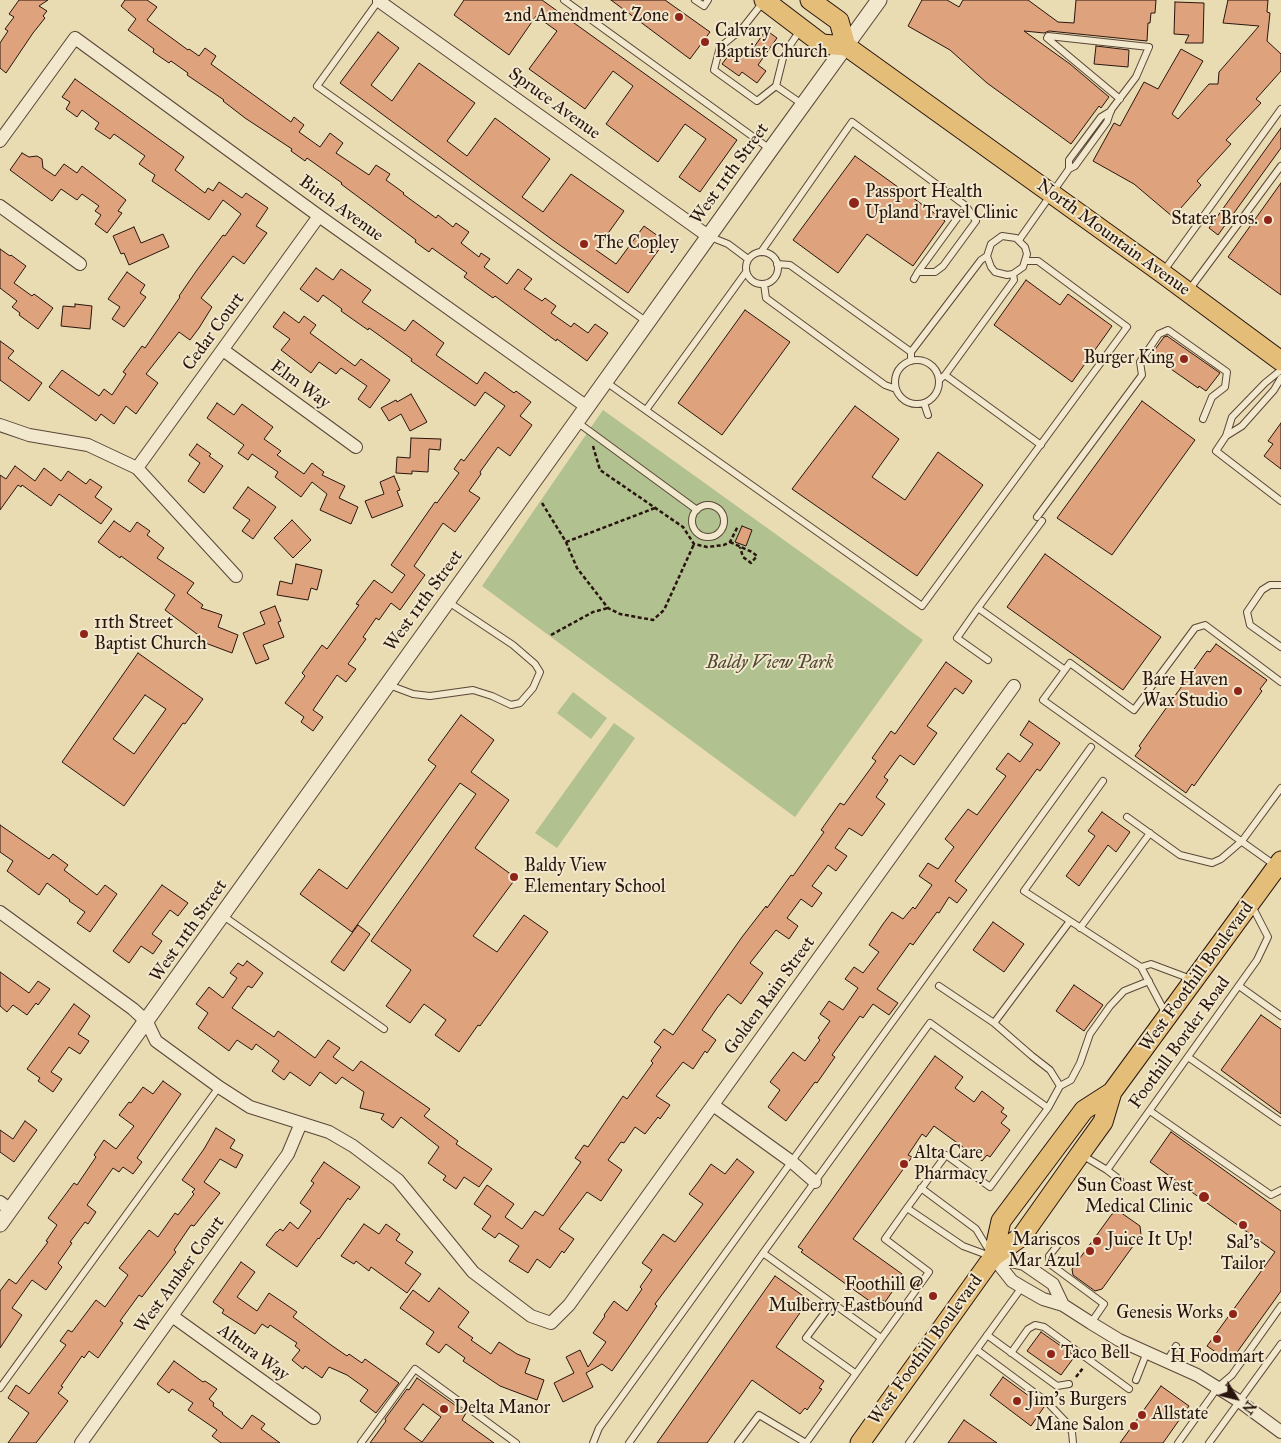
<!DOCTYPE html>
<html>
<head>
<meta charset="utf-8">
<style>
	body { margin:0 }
	#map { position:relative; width:1281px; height:1443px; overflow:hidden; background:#e9dbb2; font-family:"IM FELL Great Primer",serif }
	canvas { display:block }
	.north { position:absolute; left:1211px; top:1373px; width:50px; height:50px; -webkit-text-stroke:4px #f1e8cd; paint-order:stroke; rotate:126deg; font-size:14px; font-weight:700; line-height:20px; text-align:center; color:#29150e }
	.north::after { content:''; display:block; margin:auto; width:18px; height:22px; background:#29150e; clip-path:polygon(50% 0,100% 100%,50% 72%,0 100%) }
</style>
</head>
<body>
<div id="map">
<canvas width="1281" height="1443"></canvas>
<div class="north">N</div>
</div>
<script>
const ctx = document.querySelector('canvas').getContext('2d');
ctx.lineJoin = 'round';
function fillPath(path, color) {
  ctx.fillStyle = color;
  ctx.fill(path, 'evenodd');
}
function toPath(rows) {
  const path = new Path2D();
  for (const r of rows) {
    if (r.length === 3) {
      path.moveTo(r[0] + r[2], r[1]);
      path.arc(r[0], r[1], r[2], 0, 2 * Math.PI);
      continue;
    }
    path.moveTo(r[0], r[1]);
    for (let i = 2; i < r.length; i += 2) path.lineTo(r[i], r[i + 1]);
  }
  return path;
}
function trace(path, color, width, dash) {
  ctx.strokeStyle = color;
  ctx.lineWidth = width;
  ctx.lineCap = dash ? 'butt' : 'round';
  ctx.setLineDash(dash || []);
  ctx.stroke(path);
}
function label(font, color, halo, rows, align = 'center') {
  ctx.font = font + ' "IM FELL Great Primer",serif';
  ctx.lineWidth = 4;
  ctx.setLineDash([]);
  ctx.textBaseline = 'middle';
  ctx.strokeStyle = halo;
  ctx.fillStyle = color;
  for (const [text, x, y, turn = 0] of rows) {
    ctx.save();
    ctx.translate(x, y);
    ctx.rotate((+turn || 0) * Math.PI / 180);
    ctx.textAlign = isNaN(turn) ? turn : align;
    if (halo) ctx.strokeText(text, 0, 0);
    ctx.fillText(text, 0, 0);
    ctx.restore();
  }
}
fillPath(toPath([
	[603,410,923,640,795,817,482,586],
	[573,692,607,718,591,739,557,713],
	[614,723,635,738,557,848,535,833]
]), '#b1c18f');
const building = toPath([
	[19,0,48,0,39,6,47,11,43,16,45,18,33,33,6,73,0,68,0,43,8,31,5,29,14,17,9,14,19,0],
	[125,0,147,0,157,7,147,20,188,50,189,49,199,56,205,48,216,56,211,64,291,122,294,117,304,125,299,132,320,147,330,133,343,143,336,153,369,175,376,165,390,174,386,180,404,193,403,194,436,218,438,215,453,227,456,223,469,232,461,243,479,257,481,253,490,259,484,267,507,284,518,269,532,279,524,289,542,301,545,298,556,306,551,313,571,327,574,323,588,333,595,324,608,333,587,361,557,339,556,341,495,296,493,298,464,277,467,273,432,248,429,252,415,242,416,240,341,184,342,183,307,158,305,161,291,151,292,149,245,118,223,101,224,100,187,75,188,73,171,61,169,63,153,52,154,49,128,30,136,19,121,6,125,0],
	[464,0,542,0,737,140,700,192,679,177,706,139,685,124,658,162,606,124,633,86,613,71,585,109,529,69,557,31,536,16,509,55,454,15,464,0],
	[611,0,665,0,710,32,690,59,611,0],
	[922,0,947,0,959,7,963,0,1028,0,1058,22,1074,23,1076,0,1156,0,1155,13,1151,13,1150,23,1148,23,1147,41,1049,31,1044,33,1024,31,1070,64,1109,97,1101,108,1099,106,1071,144,987,83,950,50,908,26,922,0],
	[1228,0,1268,0,1267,12,1270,13,1267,41,1281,54,1281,71,1256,99,1261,103,1226,140,1231,144,1197,181,1201,185,1173,217,1134,184,1093,161,1114,123,1120,126,1144,82,1158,89,1181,49,1203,61,1172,114,1178,119,1209,84,1218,84,1219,72,1259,26,1223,23,1228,0],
	[1175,2,1204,3,1203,43,1185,43,1189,35,1174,34,1175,2],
	[766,30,777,38,758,65,766,71,757,83,742,72,739,76,722,64,734,48,747,57,766,30],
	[378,32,399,48,371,85,392,101,419,63,475,103,447,141,467,156,495,118,550,159,522,197,543,212,571,174,624,211,596,250,616,264,644,226,665,241,628,293,554,241,340,83,378,32],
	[1096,46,1129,50,1128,67,1094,64,1096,46],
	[75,79,184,157,175,170,205,193,208,188,213,191,219,182,242,198,246,193,268,208,256,226,267,233,244,264,233,256,201,298,212,307,199,328,190,340,179,332,146,374,158,383,136,414,126,406,114,424,101,414,96,421,49,387,62,370,99,396,104,389,112,395,126,374,123,372,142,346,145,348,180,297,179,296,197,270,223,235,225,236,241,214,223,200,209,220,152,181,155,175,139,164,145,156,114,134,110,139,95,129,99,123,82,110,77,117,66,109,70,102,62,97,75,79],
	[1281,128,1281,148,1218,235,1209,228,1281,128],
	[22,153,29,157,37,156,42,159,43,168,55,176,64,164,77,173,82,166,126,200,118,211,122,213,107,233,95,224,101,215,95,211,99,206,82,194,77,200,61,189,52,201,10,170,22,153],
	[855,156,945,221,913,266,867,234,838,273,793,240,855,156],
	[1281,183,1281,295,1228,257,1281,183],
	[134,227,141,243,163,234,169,247,129,265,124,253,121,254,113,236,134,227],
	[0,249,10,256,11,255,26,266,14,283,32,296,34,294,53,308,38,329,19,315,20,313,12,307,17,301,0,288,0,249],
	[316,268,333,280,341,269,358,281,371,290,362,302,405,331,413,320,444,343,436,355,477,384,485,372,514,393,516,391,531,402,520,416,532,425,510,456,498,447,480,472,481,474,469,491,480,498,455,532,443,523,414,566,425,575,400,610,391,603,379,620,376,618,363,637,366,639,348,664,356,669,346,682,337,675,313,710,323,717,313,731,301,722,304,717,285,703,305,676,302,673,322,645,327,649,359,605,356,604,374,580,392,593,405,575,391,565,435,502,437,503,459,473,454,469,461,459,464,461,505,406,485,392,475,406,411,361,412,359,369,328,368,330,341,311,342,309,323,295,318,302,300,289,316,268],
	[127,272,145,285,140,293,146,297,124,327,112,319,120,307,108,299,127,272],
	[1026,280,1060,305,1068,294,1112,326,1072,382,994,325,1026,280],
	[75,304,92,306,90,329,61,326,63,306,75,307,75,304],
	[745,310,790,342,722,435,678,403,745,310],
	[284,312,299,323,304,316,316,325,310,333,355,366,361,359,390,380,370,408,358,399,367,386,341,368,336,374,319,362,311,373,281,350,290,339,273,327,284,312],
	[1167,336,1220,373,1206,391,1199,386,1198,388,1151,355,1164,337,1167,336],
	[0,341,14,351,8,358,42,383,29,401,0,380,0,341],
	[411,394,427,422,410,431,401,414,389,421,381,408,396,400,397,402,411,394],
	[1142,401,1195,440,1112,555,1057,518,1142,401],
	[217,403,234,415,242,404,273,427,264,439,281,451,277,455,304,474,312,463,324,472,322,475,345,486,339,498,358,507,351,524,320,510,327,494,312,482,301,497,275,477,278,472,252,454,248,460,238,453,244,445,207,418,217,403],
	[855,406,899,439,872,477,905,500,938,452,983,485,917,576,792,489,855,406],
	[1281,423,1281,469,1264,456,1273,444,1268,441,1281,423],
	[411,438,441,439,440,450,429,449,428,472,412,471,412,474,396,473,397,457,410,458,411,438],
	[197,444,211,454,209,456,223,466,204,493,188,481,200,463,189,455,197,444],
	[15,466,35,481,44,468,61,481,68,471,86,484,90,479,102,487,95,497,112,509,101,524,59,494,51,506,22,485,21,487,18,485,0,510,0,475,6,479,15,466],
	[394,476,400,490,397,491,403,506,372,518,365,501,384,494,380,482,394,476],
	[248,487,276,507,253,539,242,531,250,520,233,508,248,487],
	[292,520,311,540,293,558,274,538,292,520],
	[114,521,130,532,137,522,150,531,147,535,164,548,157,558,194,583,187,593,203,605,201,608,222,615,218,627,238,635,232,653,200,641,201,637,165,610,175,595,121,556,120,558,98,542,114,521],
	[742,526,752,530,746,546,735,542,742,526],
	[1045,554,1161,637,1123,690,1007,607,1045,554],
	[296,564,322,570,317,590,311,588,308,600,277,595,280,581,292,584,296,564],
	[275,606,281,621,278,622,284,637,263,645,269,659,256,664,243,633,265,624,260,612,275,606],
	[1216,644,1267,680,1260,689,1262,691,1194,786,1192,784,1186,793,1135,756,1141,748,1139,746,1207,651,1210,652,1216,644],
	[138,653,203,699,185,724,183,723,124,806,62,762,138,653],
	[145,695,166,709,134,754,113,739,145,695],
	[946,662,972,681,963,694,955,688,927,726,937,733,914,765,900,755,884,777,888,780,876,797,885,804,862,836,849,828,835,848,847,856,836,871,828,865,812,886,822,893,812,907,801,899,787,918,798,926,789,939,776,930,750,963,763,973,741,1004,728,994,717,1008,702,1030,716,1040,707,1053,705,1051,693,1069,683,1062,656,1096,670,1105,660,1119,658,1117,645,1134,635,1127,624,1143,621,1142,608,1160,622,1170,601,1201,587,1192,559,1229,574,1239,564,1253,562,1251,550,1268,537,1259,528,1273,509,1261,519,1246,499,1233,495,1238,482,1229,491,1216,474,1204,487,1185,514,1204,505,1217,522,1229,535,1211,543,1216,581,1162,575,1158,584,1145,588,1147,623,1096,627,1099,653,1063,651,1061,661,1047,654,1042,664,1029,673,1035,742,937,766,906,767,908,791,875,793,876,824,832,821,830,840,803,844,805,876,761,872,758,891,731,895,734,946,662],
	[461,715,494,740,471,772,509,800,475,848,516,878,473,936,497,952,524,915,548,932,480,1026,478,1025,459,1052,435,1035,446,1020,424,1004,410,1023,386,1006,411,970,371,941,476,794,460,783,352,932,300,894,319,869,347,889,436,766,428,760,461,715],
	[1029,721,1060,743,1040,771,1037,769,955,881,967,890,957,903,949,897,939,913,937,912,913,945,910,943,877,989,898,1003,889,1015,873,1004,863,1018,860,1016,832,1055,835,1057,817,1083,815,1082,786,1121,768,1107,780,1090,770,1082,793,1052,805,1061,820,1040,818,1038,830,1021,820,1014,829,1001,843,1010,858,988,845,979,854,967,863,973,879,952,869,945,883,924,892,912,903,919,913,907,915,909,932,885,919,876,928,863,938,869,954,847,945,839,968,809,977,815,989,799,1006,776,996,769,1008,753,1020,762,1033,744,1020,735,1029,721],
	[1102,812,1130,832,1116,852,1108,845,1079,886,1066,876,1095,836,1088,831,1102,812],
	[0,825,49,859,53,854,68,865,64,870,97,895,105,885,117,894,90,932,77,923,85,912,69,901,70,900,47,883,39,895,7,871,13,861,0,852,0,825],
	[162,885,188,903,178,916,170,910,152,934,162,941,153,954,141,946,129,963,113,951,162,885],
	[993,922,1024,944,1004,972,973,950,993,922],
	[358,925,370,934,344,971,331,962,358,925],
	[247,961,263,973,252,988,248,986,232,1008,274,1037,278,1031,315,1058,328,1040,340,1048,333,1057,353,1071,361,1061,430,1109,424,1116,458,1141,456,1144,492,1169,479,1187,464,1177,456,1189,443,1180,446,1176,428,1163,439,1147,401,1117,393,1128,381,1119,384,1114,360,1108,364,1092,342,1077,336,1084,320,1072,310,1086,290,1072,284,1080,272,1071,279,1061,256,1044,252,1050,237,1040,229,1051,198,1028,208,1013,196,1004,209,987,223,998,237,978,230,973,238,963,243,966,247,961],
	[0,972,29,993,38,981,50,989,38,1005,36,1003,27,1015,13,1005,7,1012,0,1006,0,972],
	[1074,985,1103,1005,1084,1031,1056,1011,1074,985],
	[74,1004,90,1016,78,1034,89,1041,80,1054,69,1047,51,1072,62,1079,53,1092,38,1081,40,1078,27,1069,74,1004],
	[1261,1015,1281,1029,1281,1114,1221,1070,1261,1015],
	[935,1056,963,1077,955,1088,974,1102,982,1091,1004,1108,1001,1112,1007,1116,1001,1123,1010,1130,990,1157,987,1155,982,1161,934,1126,926,1137,922,1134,908,1155,912,1157,853,1239,902,1274,897,1280,899,1282,885,1302,883,1300,878,1307,801,1252,803,1250,798,1247,935,1056],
	[163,1081,181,1094,137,1158,142,1162,133,1174,123,1167,119,1172,113,1168,87,1205,96,1212,88,1224,85,1222,70,1242,72,1243,58,1263,62,1267,46,1290,32,1280,12,1308,22,1315,0,1348,0,1291,9,1279,16,1284,48,1242,46,1241,57,1225,48,1218,74,1183,77,1185,96,1157,94,1155,104,1140,116,1149,134,1126,119,1115,129,1102,131,1103,143,1087,153,1094,163,1081],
	[25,1121,37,1130,14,1162,0,1152,0,1130,13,1139,25,1121],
	[216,1128,235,1140,230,1148,243,1155,236,1168,220,1159,204,1182,220,1193,194,1226,191,1225,174,1250,176,1252,142,1297,139,1295,131,1306,120,1321,123,1323,98,1358,89,1351,84,1358,82,1356,61,1386,63,1387,58,1393,68,1401,36,1443,8,1443,29,1413,8,1398,16,1385,29,1394,66,1345,60,1341,68,1330,72,1332,96,1300,105,1307,128,1275,119,1268,149,1230,158,1237,175,1213,178,1215,194,1194,192,1192,195,1189,182,1180,204,1149,216,1128],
	[1171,1132,1281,1211,1281,1291,1230,1362,1207,1346,1275,1252,1150,1162,1171,1132],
	[737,1159,754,1172,655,1304,657,1306,631,1344,612,1371,602,1364,586,1373,593,1387,563,1402,554,1383,574,1373,566,1357,580,1350,588,1367,606,1342,593,1333,605,1316,604,1315,614,1301,627,1311,642,1289,640,1287,652,1270,642,1263,663,1234,675,1242,703,1204,689,1194,699,1181,711,1164,725,1174,737,1159],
	[324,1162,360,1187,350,1200,348,1198,319,1239,318,1238,297,1267,266,1245,276,1232,277,1232,280,1229,283,1231,290,1222,298,1229,311,1211,300,1203,314,1183,311,1181,324,1162],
	[1120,1212,1140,1226,1141,1235,1102,1289,1095,1291,1073,1275,1072,1269,1112,1214,1120,1212],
	[364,1224,379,1234,386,1224,400,1234,396,1240,413,1252,405,1263,421,1274,407,1293,371,1267,369,1271,356,1261,354,1264,341,1256,364,1224],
	[241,1262,255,1272,237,1297,257,1311,269,1293,297,1312,293,1317,331,1345,347,1356,349,1354,362,1363,365,1359,399,1383,376,1413,360,1401,368,1390,347,1375,329,1367,322,1378,305,1366,303,1369,292,1360,300,1350,295,1346,297,1343,270,1325,268,1328,262,1324,255,1334,222,1313,224,1310,213,1302,241,1262],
	[775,1276,809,1300,776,1347,824,1381,819,1388,822,1389,807,1410,805,1408,800,1414,752,1380,707,1443,657,1443,775,1276],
	[439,1288,469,1312,458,1327,473,1338,471,1340,491,1354,499,1342,517,1354,530,1359,525,1373,544,1380,537,1400,500,1386,463,1361,465,1358,446,1344,439,1353,426,1344,434,1332,400,1308,413,1290,429,1302,439,1288],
	[1041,1332,1075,1356,1061,1375,1027,1351,1041,1332],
	[174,1361,203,1382,205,1381,217,1389,209,1399,214,1403,213,1406,223,1413,222,1414,242,1429,252,1415,265,1424,261,1429,280,1443,221,1443,212,1436,217,1430,188,1410,193,1403,172,1389,169,1393,157,1384,174,1361],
	[1003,1377,1044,1407,1031,1426,990,1395,1003,1377],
	[417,1378,466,1413,462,1420,494,1443,370,1443,386,1421,385,1419,407,1389,409,1390,417,1378],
	[423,1404,441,1417,422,1442,404,1429,423,1404],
	[1161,1386,1189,1406,1163,1443,1120,1443,1161,1386],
	[964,1420,997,1443,948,1443,964,1420]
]);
fillPath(building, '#dea37c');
trace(building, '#29150e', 1);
const service = toPath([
	[379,0,317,86,647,322],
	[564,0,770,149],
	[695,0,704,6,708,0],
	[764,1,741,30,720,47,714,70,757,101,776,86,784,54,801,29],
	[776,86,802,104],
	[1069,169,1069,160,1101,117,1111,111],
	[708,236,728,244,748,259],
	[1019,240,1069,169,1075,166,1107,122,1111,110,1136,77,1149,47,1048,36,1047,38,1120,99],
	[761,252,852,122,966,206,976,221,943,266,935,272,918,272,914,279],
	[762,268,16],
	[777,264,790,265,911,352],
	[918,272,966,206],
	[1163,272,1281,109],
	[764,284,766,298,856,364,885,385,896,389],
	[1189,290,1281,166],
	[917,382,22],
	[911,361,911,352,981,260,987,256,991,244,1002,236,1016,238,1025,247,1027,254,1023,267,1013,274,1007,275,995,272,991,267,987,256],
	[1281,370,1265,383,1232,417,1226,436,1216,451,1281,501],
	[945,375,1041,445],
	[939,380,945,375,1014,280,1013,274],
	[606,382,922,606,1127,327,1038,261,1026,261],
	[924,403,928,415],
	[646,410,746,272],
	[577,422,697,510],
	[1226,436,1242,426,1274,390,1281,378],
	[708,521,16],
	[1037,517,1142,375,1140,362,1159,334,1168,330,1227,372,1225,387,1212,397,1203,419],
	[1042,521,978,608,1065,670],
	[1281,585,1270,585,1262,590,1247,612,1250,625,1281,647],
	[978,608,957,638,988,660],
	[389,685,413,694,430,696,473,690,492,696,511,705,520,703,533,688,540,672,535,664,513,645,447,601],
	[1103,781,1024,891,1141,967],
	[1127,817,1180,855,1212,863,1221,859,1242,841,1281,788],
	[1276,866,1043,700,1070,663,1134,710,1195,628,1205,625,1281,682],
	[222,915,384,1029],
	[1080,928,1150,833],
	[939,986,994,1023],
	[1239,986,1281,1016],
	[1166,1014,1141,967,1151,964,1191,979],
	[1188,1057,1281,1122],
	[1060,1086,1071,1080,1080,1063,1090,1034,1110,1006,1124,991,1149,981],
	[1048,1108,1060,1086,1050,1070,1032,1056,994,1023,1070,921],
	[1150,1111,1271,1195,1281,1190],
	[1082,1155,1107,1170,1257,960,1268,937,1252,906],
	[1107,1170,1120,1180],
	[921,1188,976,1229,990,1252],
	[907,1208,963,1246,990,1256],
	[1061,1241,1049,1256,1050,1264,1104,1304,1091,1323],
	[763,1253,881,1338],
	[832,1303,806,1338,855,1373],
	[987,1335,1057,1386,1069,1384],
	[977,1350,1047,1402,1066,1422,1072,1432,1073,1443],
	[1011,1353,1028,1329,1035,1325,1044,1327,1129,1389],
	[1167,1361,1176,1346],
	[1136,1380,1147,1352],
	[0,1388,219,1087],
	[361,1443,415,1369,516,1443],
	[593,1443,599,1428,1091,747],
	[629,1443,763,1253,930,1023,1048,1108,990,1187,946,1155,907,1208,885,1239,929,1272,806,1443],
	[738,1443,759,1415,806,1443],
	[909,1443,1022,1287],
	[1178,1443,1218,1387,1232,1375,1281,1306],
	[1209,1443,1281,1344]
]);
const minor = toPath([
	[379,1,708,236],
	[0,141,75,38,319,216,587,407],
	[0,206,80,264],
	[223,350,356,447],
	[0,425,29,435,88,445,137,468,236,576],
	[137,468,319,216],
	[0,912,133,1009,147,1022,156,1041,219,1087,250,1107,329,1132,353,1146,398,1180,473,1272,531,1316,551,1323,569,1305,1014,686],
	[713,1105,792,1162,815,1182],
	[0,1202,11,1210],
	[993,1257,1012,1281,1022,1287,1043,1299,1063,1305,1091,1323,1119,1340,1197,1375,1239,1401,1281,1432],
	[993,1257,1024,1264,1053,1284,1063,1305],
	[172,1316,314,1418],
	[81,1443,288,1154,301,1123]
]);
const tertiary = toPath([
	[0,1224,574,425,771,149,879,0]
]);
const primary = toPath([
	[764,0,822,44,846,46,1162,273,1281,361],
	[810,0,839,21,846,46],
	[993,1257,1001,1221,1084,1110,1112,1092,1281,861],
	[860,1443,993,1257,1022,1236,1080,1154,1103,1122,1112,1092]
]);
trace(service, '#594637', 8);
trace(minor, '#594637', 14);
trace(tertiary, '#594637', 17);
trace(primary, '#29150e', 21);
trace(toPath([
	[593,446,600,470,683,527,694,544,707,547,724,545,730,542,738,526],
	[542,503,566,542,577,568,608,608,620,614,653,620,664,610,694,544],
	[566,542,655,508],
	[730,542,752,552,757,556,751,563,743,557,740,547],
	[551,635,593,612,608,608],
	[1076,1377,1083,1368]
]), '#29150e', 2.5, [4, 2.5]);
trace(service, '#f1e8cd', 6);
trace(minor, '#f1e8cd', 12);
trace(tertiary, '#f1e8cd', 15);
trace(primary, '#e4be79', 19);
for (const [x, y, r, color] of [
	[679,17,5,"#8f2418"],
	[705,42,5,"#8f2418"],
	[854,203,6,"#8f2418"],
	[1268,220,5,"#8f2418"],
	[584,244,5,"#8f2418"],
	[1184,359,5,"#8f2418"],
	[84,634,5,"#8f2418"],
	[1238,691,5,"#8f2418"],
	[514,877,5,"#8f2418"],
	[904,1164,5,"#8f2418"],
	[1204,1197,6,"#8f2418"],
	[1243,1225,5,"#8f2418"],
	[1097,1241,5,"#8f2418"],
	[1090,1251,5,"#8f2418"],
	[933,1296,5,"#8f2418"],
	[1233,1314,5,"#8f2418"],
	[1217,1339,5,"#8f2418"],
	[1051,1354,5,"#8f2418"],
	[1017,1401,5,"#8f2418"],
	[444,1409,5,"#8f2418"],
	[1142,1415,5,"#8f2418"],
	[1134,1426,5,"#8f2418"]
]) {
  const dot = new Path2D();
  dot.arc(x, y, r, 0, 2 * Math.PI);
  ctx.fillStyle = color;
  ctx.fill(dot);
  trace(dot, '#f1e8cd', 2);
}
label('18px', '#29150e', '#f1e8cd', [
	["2nd Amendment Zone",669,17,"right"],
	["Calvary",715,32],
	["Baptist Church",715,53],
	["Passport Health",865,193],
	["Upland Travel Clinic",865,214],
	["Stater Bros.",1258,220,"right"],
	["The Copley",594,244],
	["Burger King",1174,359,"right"],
	["11th Street",94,624],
	["Baptist Church",94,645],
	["Bare Haven",1228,681,"right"],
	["Wax Studio",1228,702,"right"],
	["Baldy View",524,867],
	["Elementary School",524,888],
	["Alta Care",914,1154],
	["Pharmacy",914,1175],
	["Sun Coast West",1193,1187,"right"],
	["Medical Clinic",1193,1208,"right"],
	["Mariscos",1080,1241,"right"],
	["Mar Azul",1080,1262,"right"],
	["Juice It Up!",1107,1241],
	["Sal's",1243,1244,"center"],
	["Tailor",1243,1265,"center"],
	["Foothill @",923,1286,"right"],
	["Mulberry Eastbound",923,1307,"right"],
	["Genesis Works",1223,1314,"right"],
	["Taco Bell",1061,1354],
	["H Foodmart",1217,1358,"center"],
	["Jim's Burgers",1027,1401],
	["Delta Manor",454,1409],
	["Allstate",1152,1415],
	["Mane Salon",1124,1426,"right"]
], 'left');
label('18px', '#29150e', '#f1e8cd', [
	["Spruce Avenue",554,104,36],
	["West 11th Street",730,174,-54],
	["Birch Avenue",341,209,36],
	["North Mountain Avenue",1113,238,36],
	["Cedar Court",214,332,-54],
	["Elm Way",300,385,36],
	["West 11th Street",424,601,-54],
	["West 11th Street",189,931,-55],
	["West Foothill Boulevard",1197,977,-54],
	["Golden Rain Street",770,996,-54],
	["Foothill Border Road",1180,1043,-54],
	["West Amber Court",180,1275,-54],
	["West Foothill Boulevard",926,1350,-54],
	["Altura Way",253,1353,36]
]);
label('italic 18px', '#524935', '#f1e8cd', [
	["Baldy View Park",770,664]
]);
</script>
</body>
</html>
